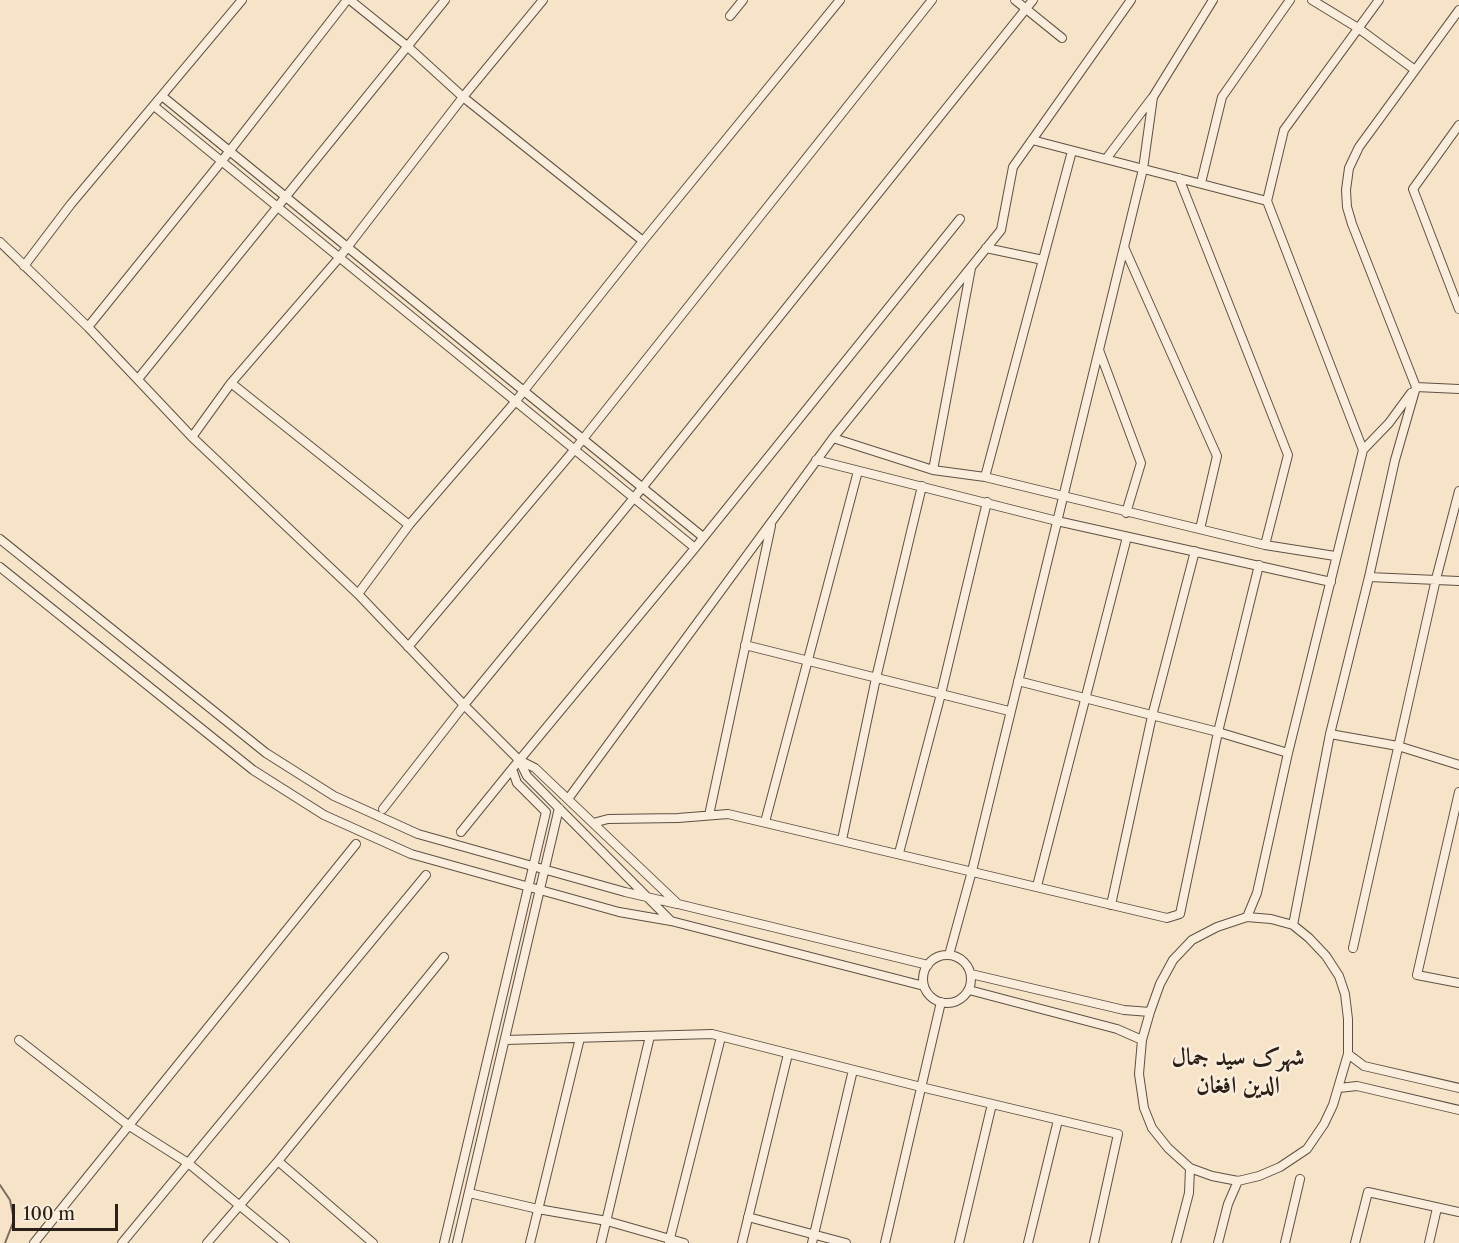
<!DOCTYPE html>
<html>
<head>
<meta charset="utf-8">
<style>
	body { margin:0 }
	#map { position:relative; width:1459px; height:1243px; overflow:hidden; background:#f7e4c8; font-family:"Libre Caslon Text",serif }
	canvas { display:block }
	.scale { position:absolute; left:12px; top:1204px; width:106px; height:27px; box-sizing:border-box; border:3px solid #2b2018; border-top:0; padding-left:8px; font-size:18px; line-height:21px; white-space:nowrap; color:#2b2018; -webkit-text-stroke:4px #faeddb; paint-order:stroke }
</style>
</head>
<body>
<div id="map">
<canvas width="1459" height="1243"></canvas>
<div class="scale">100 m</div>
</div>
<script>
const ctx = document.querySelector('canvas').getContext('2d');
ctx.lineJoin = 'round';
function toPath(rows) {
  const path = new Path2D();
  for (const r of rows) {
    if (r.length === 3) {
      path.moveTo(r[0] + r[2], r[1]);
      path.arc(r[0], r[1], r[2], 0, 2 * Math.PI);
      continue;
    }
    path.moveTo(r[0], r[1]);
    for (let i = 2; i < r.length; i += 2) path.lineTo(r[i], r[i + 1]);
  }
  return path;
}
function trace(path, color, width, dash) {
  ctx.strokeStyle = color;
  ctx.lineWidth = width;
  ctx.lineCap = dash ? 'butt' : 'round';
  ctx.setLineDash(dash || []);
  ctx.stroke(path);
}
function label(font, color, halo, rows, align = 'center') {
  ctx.font = font + ' "Libre Caslon Text",Amiri,serif';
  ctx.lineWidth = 5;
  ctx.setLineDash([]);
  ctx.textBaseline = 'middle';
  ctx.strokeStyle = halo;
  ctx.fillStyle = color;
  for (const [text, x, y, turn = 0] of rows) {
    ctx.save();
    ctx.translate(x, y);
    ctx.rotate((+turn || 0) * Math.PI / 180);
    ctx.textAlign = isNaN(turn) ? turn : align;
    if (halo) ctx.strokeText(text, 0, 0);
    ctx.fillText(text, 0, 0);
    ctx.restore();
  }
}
trace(toPath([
	[0,1185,10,1200,14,1220,5,1243]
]), '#7c6d5e', 2);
const minor = toPath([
	[350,0,407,46,463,97,643,241],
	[1015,0,1062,38],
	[1312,0,1358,28,1415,70],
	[730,16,743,0],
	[162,96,703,537],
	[154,106,695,548],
	[1459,125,1413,189,1459,309],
	[1032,140,1267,201],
	[1106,159,1152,98],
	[1179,178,1288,455,1265,545],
	[1201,183,1222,97,1290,0],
	[0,242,88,327,192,437,358,594,464,705,519,760,535,768,678,904,928,965],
	[1124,247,1217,456,1200,529],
	[986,248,1043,260],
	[24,266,71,204,242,0],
	[88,327,221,162,347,0],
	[1099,350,1141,463,1126,513],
	[138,379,445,0],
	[231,383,409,525],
	[1416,387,1459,389],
	[192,437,231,383,339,258,463,97,543,0],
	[833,438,933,470,985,477,1265,545,1335,556],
	[1363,450,1267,201,1284,130,1379,0],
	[816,460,1057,521,1331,582],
	[933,470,971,268],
	[985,477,1072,151],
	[0,539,266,753,334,796,418,834,625,892,677,904],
	[0,567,253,770,324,815,411,854,619,912,671,921],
	[1369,577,1459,581],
	[358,594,409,525,515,402,643,241,840,0],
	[745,645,1009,711],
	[408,647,575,449,932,0],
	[1018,681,1218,732,1288,753],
	[1330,734,1398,746,1459,765],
	[519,760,527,776,671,921,924,986],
	[1459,792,1417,975,1459,983],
	[568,799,833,438,1001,230,1013,167,1131,0],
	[383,809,464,705,642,488,1033,0],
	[709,815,771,526],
	[765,822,858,471],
	[593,823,608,819,678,818,728,814,1167,918,1180,914,1218,732,1259,565],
	[461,832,512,769],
	[842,840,876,678,922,486],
	[899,853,941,694,987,502],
	[1037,886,1127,537],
	[1111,905,1152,716,1195,551],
	[1247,917,1271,919,1293,925,1309,938,1326,956,1339,976,1345,994,1348,1019,1348,1054,1333,1105,1324,1124,1307,1149,1280,1167,1259,1176,1238,1181,1212,1176,1190,1168,1168,1148,1152,1128,1144,1108,1139,1074,1142,1040,1150,1012,1160,984,1173,960,1192,940,1217,927,1247,917],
	[1247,917,1257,893,1288,753,1363,450,1389,423,1411,393],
	[1293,925,1330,734,1369,577,1395,460,1416,387,1352,224,1347,207,1346,190,1349,168,1359,147,1459,10],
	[1353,948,1436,579,1459,491],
	[949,955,972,871,1143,169,1153,97,1213,0],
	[947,979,24],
	[971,974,1124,1010,1150,1012],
	[969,990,1117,1029,1142,1040],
	[19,1040,128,1125,188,1163,285,1243],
	[505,1040,712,1034,921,1087,1118,1134,1094,1243],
	[1348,1054,1364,1066,1459,1088],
	[1339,1088,1357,1086,1459,1110],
	[278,1161,373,1243],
	[469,1193,538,1209,607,1221,684,1243],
	[748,1217,846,1243],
	[669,1242,721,1037],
	[34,1243,356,844],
	[122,1243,426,875],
	[207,1243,278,1161,444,957],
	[444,1243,546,812,517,783,512,769,695,548,960,219],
	[457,1243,559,808],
	[530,1243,580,1038],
	[601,1243,650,1036],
	[742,1243,788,1054],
	[812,1243,853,1070],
	[885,1243,941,1002],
	[959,1243,992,1104],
	[1028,1243,1058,1120],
	[1176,1243,1189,1193,1190,1168],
	[1218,1243,1228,1204,1238,1181],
	[1285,1243,1300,1179],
	[1355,1243,1368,1192,1459,1212],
	[1429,1243,1437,1208]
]);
trace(minor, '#5e5144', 10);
trace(minor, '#faeddb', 8);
label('bold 24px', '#2b2018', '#faeddb', [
	["شهرک سید جمال",1238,1058],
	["الدین افغان",1238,1086]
]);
</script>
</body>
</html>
